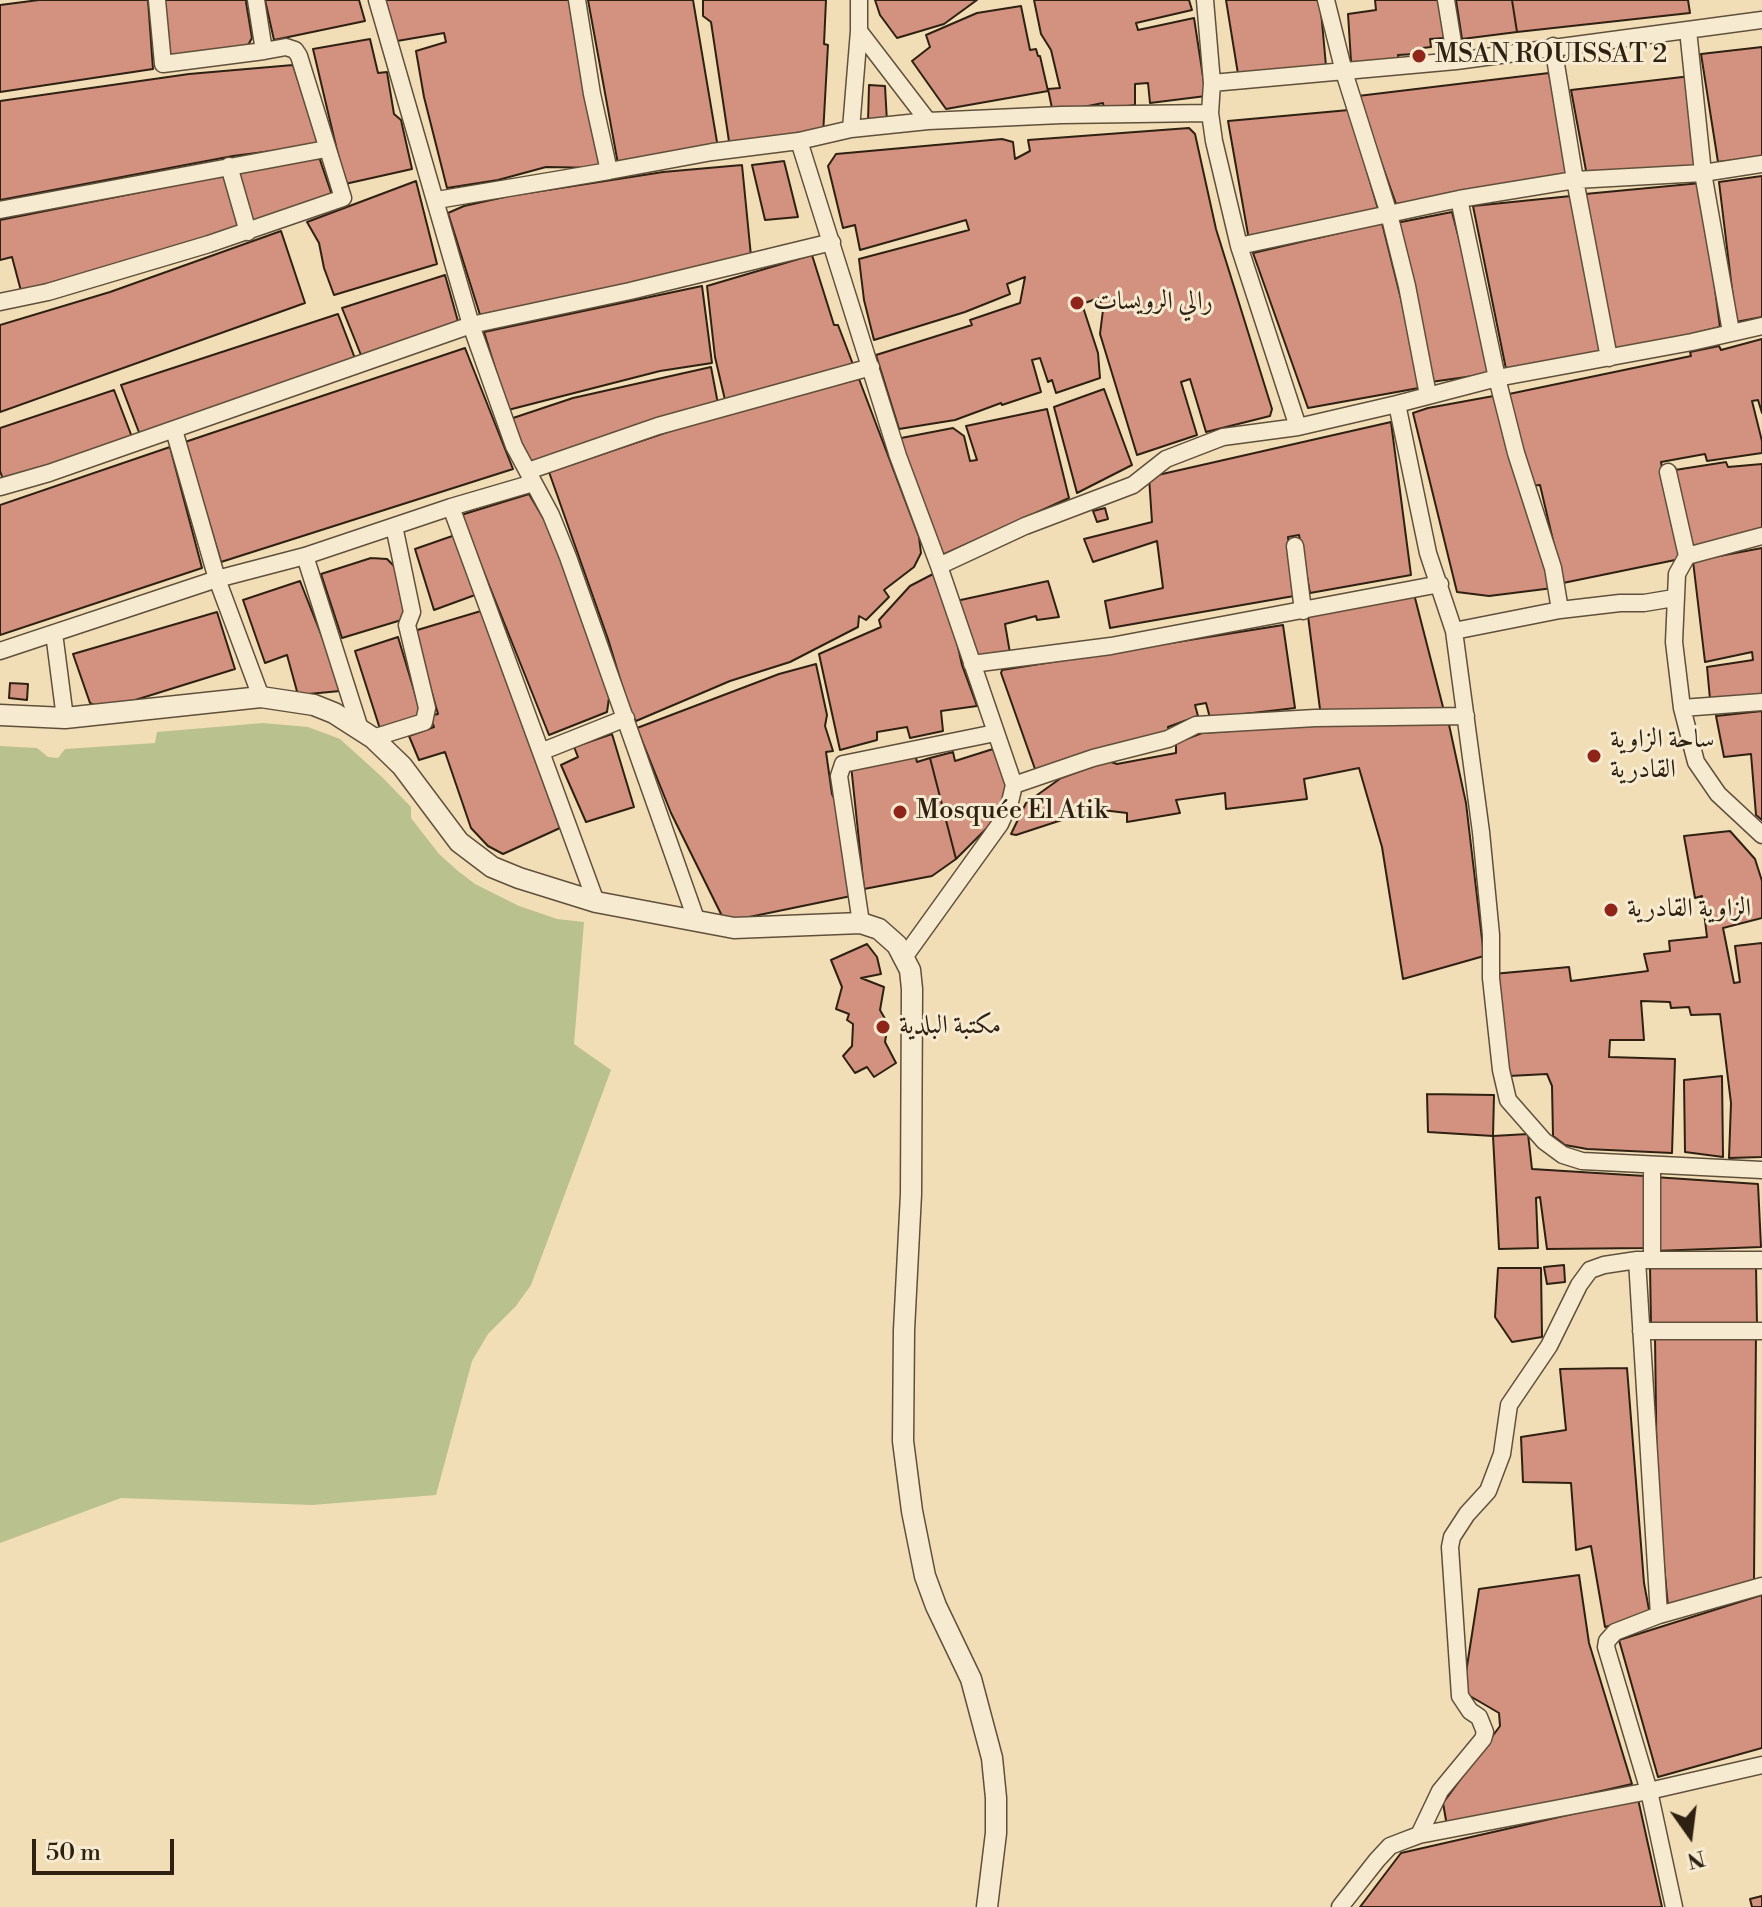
<!DOCTYPE html>
<html>
<head>
<meta charset="utf-8">
<style>
	body { margin:0 }
	#map { position:relative; width:1762px; height:1907px; overflow:hidden; background:#f1deb7; font-family:"Libre Bodoni",serif }
	canvas { display:block }
	.north { position:absolute; left:1650px; top:1795px; width:80px; height:80px; -webkit-text-stroke:6px #f6ead0; paint-order:stroke; rotate:166deg; font-size:22px; font-weight:700; line-height:32px; text-align:center; color:#2f2112 }
	.north::after { content:''; display:block; margin:auto; width:28px; height:36px; background:#2f2112; clip-path:polygon(50% 0,100% 100%,50% 72%,0 100%) }
	.scale { position:absolute; left:32px; top:1839px; width:142px; height:36px; box-sizing:border-box; border:4px solid #2f2112; border-top:0; padding-left:10px; font-size:24px; line-height:28px; white-space:nowrap; color:#2f2112; -webkit-text-stroke:6px #f6ead0; paint-order:stroke }
</style>
</head>
<body>
<div id="map">
<canvas width="1762" height="1907"></canvas>
<div class="north">N</div>
<div class="scale">50 m</div>
</div>
<script>
const ctx = document.querySelector('canvas').getContext('2d');
ctx.lineJoin = 'round';
function fillPath(path, color) {
  ctx.fillStyle = color;
  ctx.fill(path, 'evenodd');
}
function toPath(rows) {
  const path = new Path2D();
  for (const r of rows) {
    path.moveTo(r[0], r[1]);
    for (let i = 2; i < r.length; i += 2) path.lineTo(r[i], r[i + 1]);
  }
  return path;
}
function trace(path, color, width, dash) {
  ctx.strokeStyle = color;
  ctx.lineWidth = width;
  ctx.lineCap = dash ? 'butt' : 'round';
  ctx.setLineDash(dash || []);
  ctx.stroke(path);
}
function label(font, color, halo, rows, align = 'center') {
  ctx.font = font + ' "Libre Bodoni",Amiri,serif';
  ctx.lineWidth = 6;
  ctx.setLineDash([]);
  ctx.textBaseline = 'middle';
  ctx.strokeStyle = halo;
  ctx.fillStyle = color;
  for (const [text, x, y, turn = 0] of rows) {
    ctx.save();
    ctx.translate(x, y);
    ctx.rotate((+turn || 0) * Math.PI / 180);
    ctx.textAlign = isNaN(turn) ? turn : align;
    if (halo) ctx.strokeText(text, 0, 0);
    ctx.fillText(text, 0, 0);
    ctx.restore();
  }
}
fillPath(toPath([
	[263,723,308,727,340,739,382,777,411,807,411,818,439,854,458,871,475,884,519,906,557,919,584,922,574,1044,611,1070,531,1285,516,1306,488,1334,472,1361,436,1495,312,1505,121,1498,0,1543,0,746,37,748,48,757,58,758,65,749,155,743,157,732]
]), '#b9c18f');
const building = toPath([
	[39,0,148,0,153,69,0,92,0,5,39,0],
	[163,0,248,0,246,2,252,38,247,47,169,57,163,0],
	[265,0,359,0,365,21,274,40,265,0],
	[385,0,569,0,600,168,546,167,498,180,447,188,424,97,416,51,446,42,444,33,397,41,385,0],
	[588,0,693,0,717,142,712,151,618,164,588,0],
	[703,0,826,0,824,44,828,45,823,135,730,148,711,22,703,16,703,0],
	[875,0,977,0,944,24,897,38,880,15,875,0],
	[1034,0,1189,0,1192,10,1136,23,1138,30,1194,18,1206,96,1150,103,1148,83,1135,84,1135,105,1104,109,1103,103,1053,113,1048,89,1060,88,1051,50,1041,34,1034,0],
	[1226,0,1320,0,1326,66,1238,74,1226,0],
	[1375,0,1439,0,1444,38,1430,39,1431,47,1414,49,1415,54,1398,55,1399,61,1359,69,1351,61,1348,14,1376,10,1375,0],
	[1456,0,1512,0,1517,32,1462,39,1456,0],
	[1512,0,1688,0,1690,13,1517,32,1512,0],
	[1021,6,1030,50,1036,49,1038,56,1040,56,1048,91,946,109,912,61,930,47,926,35,977,13,1021,6],
	[370,39,378,73,387,72,394,114,401,120,412,169,345,184,313,49,370,39],
	[1762,47,1762,157,1718,162,1701,54,1762,47],
	[293,65,319,145,233,156,0,200,0,101,189,74,293,65],
	[1549,73,1569,179,1396,204,1358,96,1549,73],
	[1691,76,1697,166,1587,176,1571,90,1691,76],
	[869,85,885,86,887,122,868,122,869,85],
	[1349,110,1378,209,1249,240,1228,121,1349,110],
	[1189,128,1195,134,1216,229,1272,409,1270,416,1206,432,1190,379,1181,382,1197,435,1137,455,1100,334,1103,310,1099,298,1082,304,1098,353,1100,378,1056,393,1052,380,1048,382,1040,358,1032,360,1041,392,1002,405,1001,403,955,420,899,429,876,355,972,325,970,320,1020,303,1025,277,1007,284,1010,294,965,312,874,340,864,300,859,259,969,230,966,220,860,250,855,225,843,228,828,166,836,154,1002,139,1013,142,1015,159,1030,151,1028,140,1189,128],
	[319,157,333,198,252,225,234,172,319,157],
	[784,161,798,217,765,220,752,165,784,161],
	[742,165,751,256,481,318,448,213,464,206,509,196,663,172,742,165],
	[226,175,242,230,21,291,12,257,0,260,0,220,226,175],
	[1762,176,1762,317,1736,322,1719,182,1762,176],
	[416,181,437,264,334,295,324,268,319,243,307,222,416,181],
	[1701,183,1720,327,1614,353,1585,194,1701,183],
	[1571,196,1602,358,1507,374,1473,206,1571,196],
	[1452,212,1494,373,1431,382,1396,223,1452,212],
	[1382,223,1403,307,1419,388,1308,408,1253,253,1382,223],
	[281,231,305,303,0,412,0,325,110,292,281,231],
	[812,255,834,325,838,325,854,367,725,400,715,357,707,286,812,255],
	[445,275,459,325,363,360,342,308,445,275],
	[702,286,712,363,660,371,508,410,484,332,702,286],
	[338,314,356,361,140,435,121,385,338,314],
	[1762,339,1762,413,1758,400,1752,401,1762,441,1762,453,1707,461,1705,454,1661,462,1680,559,1563,583,1540,485,1531,486,1509,394,1691,356,1690,352,1719,346,1721,350,1762,339],
	[465,348,513,469,221,562,185,442,465,348],
	[711,367,718,404,528,465,510,419,573,398,711,367],
	[859,379,919,537,921,553,914,567,884,590,889,597,866,620,859,616,858,627,790,662,730,681,636,721,631,715,608,639,549,472,718,415,859,379],
	[1104,389,1132,465,1077,493,1054,407,1104,389],
	[114,390,132,437,4,482,0,471,0,428,114,390],
	[1499,395,1553,588,1489,596,1457,592,1413,413,1428,408,1499,395],
	[1047,409,1069,498,940,556,896,439,953,428,964,436,970,461,977,460,966,426,1047,409],
	[1391,422,1411,575,1310,593,1299,535,1288,537,1294,596,1110,628,1105,601,1163,588,1157,541,1093,562,1084,539,1152,522,1149,477,1391,422],
	[170,447,202,568,0,635,0,505,170,447],
	[1726,462,1728,467,1762,464,1762,532,1692,551,1675,470,1726,462],
	[529,494,545,521,597,648,609,698,607,712,549,735,461,515,529,494],
	[1105,508,1108,519,1097,522,1093,511,1105,508],
	[458,534,475,595,434,610,415,549,458,534],
	[1762,548,1762,694,1710,699,1707,667,1753,660,1752,652,1705,662,1693,561,1762,548],
	[371,558,387,559,395,567,408,618,342,638,321,574,371,558],
	[933,574,954,629,962,665,977,706,941,711,943,731,910,738,907,727,877,732,877,740,840,750,819,654,881,627,879,620,910,586,933,574],
	[300,581,326,647,340,691,298,695,287,655,265,663,243,600,300,581],
	[1048,581,1059,617,1037,620,1036,616,1005,624,1010,653,973,659,956,601,1048,581],
	[1414,594,1444,711,1321,717,1308,616,1414,594],
	[481,611,560,828,503,854,488,846,471,828,445,752,419,760,409,736,434,727,429,716,438,714,414,631,481,611],
	[217,612,235,669,103,710,90,703,73,654,217,612],
	[1283,625,1295,708,1210,718,1206,703,1195,705,1198,716,1168,727,1170,735,1118,747,1110,745,1041,774,1035,769,1001,673,1002,670,1283,625],
	[398,637,422,717,380,729,355,651,398,637],
	[816,664,827,715,825,726,833,751,826,752,832,794,842,813,851,896,725,922,671,813,637,728,779,674,816,664],
	[10,683,28,684,27,700,9,698,10,683],
	[1762,711,1762,820,1756,815,1751,754,1724,757,1716,716,1762,711],
	[1448,720,1466,803,1484,956,1403,979,1382,847,1359,768,1304,779,1307,799,1226,809,1225,793,1176,800,1180,813,1127,822,1127,813,1102,810,1102,820,1074,816,1016,835,1011,834,1026,803,1061,778,1108,761,1117,764,1176,753,1176,743,1202,733,1314,725,1448,720],
	[612,734,634,807,586,822,561,765,578,757,574,747,612,734],
	[993,749,1008,791,989,826,956,859,930,758,953,752,955,761,993,749],
	[915,754,917,762,930,758,956,859,932,876,864,889,851,765,915,754],
	[1730,831,1755,859,1762,881,1762,918,1723,928,1734,983,1740,982,1735,946,1762,943,1762,1157,1729,1158,1731,1103,1720,1014,1691,1015,1689,1007,1671,1008,1670,1002,1641,1001,1644,1040,1610,1040,1609,1057,1675,1059,1672,1153,1587,1149,1565,1145,1553,1136,1552,1086,1547,1074,1509,1076,1493,974,1569,967,1571,981,1648,971,1644,954,1670,951,1669,941,1707,937,1702,896,1695,898,1684,836,1730,831],
	[867,944,877,957,881,974,861,978,884,987,880,1010,888,1024,885,1042,896,1063,874,1077,867,1067,855,1073,843,1056,852,1046,853,1024,847,1020,849,1014,836,1009,842,987,831,960,867,944],
	[1722,1076,1723,1157,1685,1152,1684,1080,1722,1076],
	[1427,1094,1494,1095,1493,1136,1428,1132,1427,1094],
	[1528,1134,1532,1169,1645,1176,1645,1248,1547,1249,1540,1197,1536,1198,1538,1248,1499,1249,1493,1136,1528,1134],
	[1654,1177,1758,1184,1761,1247,1655,1251,1654,1177],
	[1564,1265,1565,1282,1547,1284,1544,1267,1564,1265],
	[1650,1266,1756,1266,1757,1326,1651,1326,1650,1266],
	[1498,1268,1541,1268,1542,1337,1512,1342,1495,1317,1498,1268],
	[1756,1333,1754,1581,1668,1606,1657,1495,1655,1336,1756,1333],
	[1627,1368,1644,1583,1650,1615,1605,1627,1591,1546,1576,1550,1571,1483,1523,1482,1521,1437,1566,1430,1560,1369,1627,1368],
	[1579,1575,1589,1643,1632,1784,1447,1826,1443,1803,1500,1726,1499,1713,1463,1692,1479,1589,1579,1575],
	[1762,1595,1762,1748,1658,1777,1619,1640,1762,1595],
	[1638,1799,1662,1907,1360,1907,1401,1853,1638,1799],
	[1762,1896,1762,1907,1752,1907,1750,1899,1762,1896]
]);
fillPath(building, '#d2927f');
trace(building, '#2f2112', 2);
const minor = toPath([
	[157,0,163,64,264,51],
	[377,0,471,325,514,446,551,515,568,557,696,919],
	[577,0,592,94,609,171,712,152,799,141,851,129,928,121,1061,115,1210,113],
	[1205,0,1212,83],
	[1326,0,1344,72,1389,214,1407,286,1428,395],
	[1446,0,1456,61],
	[1688,30,1703,173,1731,332],
	[859,31,928,121],
	[1553,46,1575,180,1609,358],
	[851,129,859,31,859,0],
	[799,141,898,456,939,566,1014,785,1010,802,1000,824,905,956],
	[229,166,248,232],
	[1459,199,1497,378,1516,453,1553,568,1560,610],
	[437,200,609,171],
	[0,210,326,149],
	[1239,246,1459,199,1575,180,1703,173,1762,164],
	[0,302,48,292,209,244,343,198,299,56,295,50,286,47,264,51,256,0],
	[1397,404,1497,378,1692,342,1762,326],
	[174,430,217,579,261,697],
	[528,471,658,426,871,367],
	[1668,472,1687,556],
	[0,487,49,473,471,325,630,291,832,242],
	[451,507,596,902],
	[1762,536,1687,556,1677,574,1674,642,1682,708,1696,762,1718,794,1762,835],
	[1295,546,1303,611],
	[305,556,360,729],
	[939,566,1025,526,1133,485,1166,459,1223,437,1298,427],
	[1674,598,1644,603,1620,603,1560,610,1454,631,1428,553,1397,404,1298,427,1239,246,1214,141,1210,113,1212,83,1456,61,1762,20],
	[1454,631,1481,832,1491,935,1491,978,1501,1070,1508,1100,1544,1141,1563,1155,1582,1161,1762,1170],
	[54,633,65,718],
	[0,651,217,579,305,556,451,507,533,483],
	[972,664,1111,646,1440,584],
	[1682,708,1762,702],
	[373,738,424,722,427,708,407,625,412,612,394,526],
	[543,751,626,718],
	[1014,785,1093,758,1168,739,1196,725,1315,718,1466,716],
	[861,923,839,776,843,764,995,733],
	[1652,1165,1652,1259],
	[1637,1260,1659,1615],
	[1641,1331,1762,1331],
	[1419,1835,1440,1791,1483,1739,1485,1732,1479,1717,1470,1711,1460,1696,1450,1547,1452,1537,1467,1514,1488,1491,1502,1454,1509,1405,1549,1346,1579,1285,1590,1270,1604,1265,1637,1260,1762,1260],
	[1340,1907,1377,1860,1390,1846,1403,1841,1419,1835,1649,1791,1762,1765],
	[1674,1907,1649,1791,1606,1647,1607,1641,1615,1632,1659,1615,1762,1586]
]);
const tertiary = toPath([
	[0,715,65,718,261,697,314,705,334,713,373,738,402,766,459,842,492,867,519,878,596,902,734,928,861,923,879,929,897,945,910,970,912,989,911,1194,904,1330,903,1441,912,1511,925,1576,936,1606,971,1679,992,1758,996,1798,996,1833,987,1907]
]);
trace(minor, '#60503b', 19);
trace(tertiary, '#60503b', 23);
trace(minor, '#f6ead0', 16);
trace(tertiary, '#f6ead0', 20);
for (const [x, y, r, color] of [
	[1419,56,8,"#8f2418"],
	[1077,303,8,"#8f2418"],
	[1594,756,8,"#8f2418"],
	[900,812,8,"#8f2418"],
	[1611,910,8,"#8f2418"],
	[883,1027,8,"#8f2418"]
]) {
  const dot = new Path2D();
  dot.arc(x, y, r, 0, 2 * Math.PI);
  ctx.fillStyle = color;
  ctx.fill(dot);
  trace(dot, '#f6ead0', 3);
}
label('26px', '#2f2112', '#f6ead0', [
	["MSAN ROUISSAT 2",1435,56],
	["رالي الرويسات",1093,303],
	["ساحة الزاوية",1610,741],
	["القادرية",1610,771],
	["Mosquée El Atik",916,812],
	["الزاوية القادرية",1627,910],
	["مكتبة البلدية",899,1027]
], 'left');
</script>
</body>
</html>
